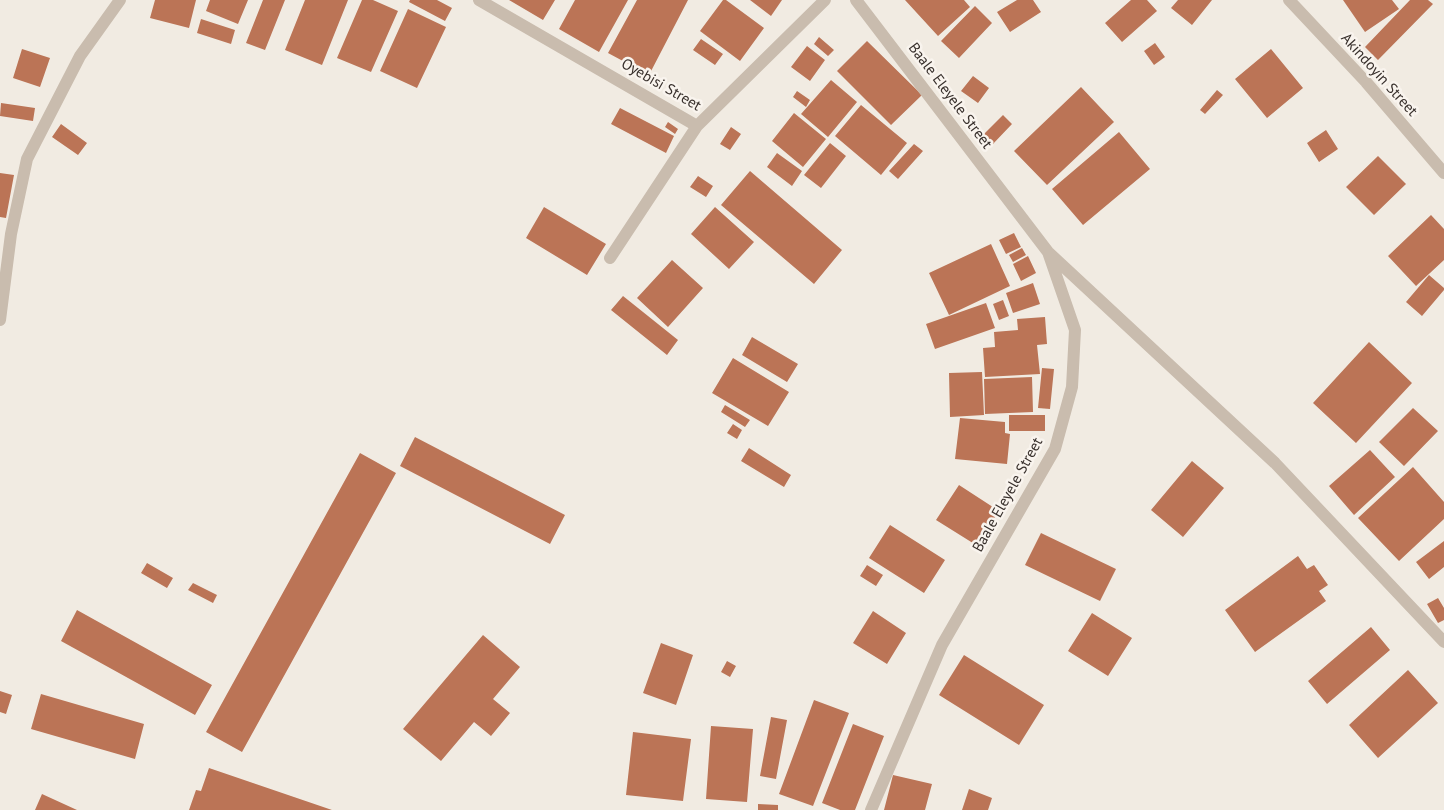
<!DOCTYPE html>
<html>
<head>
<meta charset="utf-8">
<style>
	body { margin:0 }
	canvas { display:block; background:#f1ebe2 }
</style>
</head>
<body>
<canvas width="1444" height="810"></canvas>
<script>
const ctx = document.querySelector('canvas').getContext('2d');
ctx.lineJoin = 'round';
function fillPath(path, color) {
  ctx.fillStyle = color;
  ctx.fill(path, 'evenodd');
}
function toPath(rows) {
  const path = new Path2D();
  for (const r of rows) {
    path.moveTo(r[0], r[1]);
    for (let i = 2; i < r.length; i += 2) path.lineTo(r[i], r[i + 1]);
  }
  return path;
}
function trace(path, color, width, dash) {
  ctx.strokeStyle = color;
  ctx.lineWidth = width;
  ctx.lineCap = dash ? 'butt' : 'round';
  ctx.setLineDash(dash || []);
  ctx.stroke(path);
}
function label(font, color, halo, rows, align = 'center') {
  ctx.font = font + ' "PT Sans",sans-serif';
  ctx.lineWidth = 5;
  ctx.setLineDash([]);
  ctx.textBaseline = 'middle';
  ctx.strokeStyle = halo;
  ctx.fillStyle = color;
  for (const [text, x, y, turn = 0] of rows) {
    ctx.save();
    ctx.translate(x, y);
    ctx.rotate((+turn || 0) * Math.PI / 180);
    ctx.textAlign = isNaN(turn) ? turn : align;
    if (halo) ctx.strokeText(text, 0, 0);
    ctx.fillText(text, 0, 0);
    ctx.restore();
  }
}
fillPath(toPath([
	[155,0,196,0,189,28,150,18],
	[210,0,248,0,238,24,206,11],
	[263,0,285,0,265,50,246,43],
	[305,0,348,0,322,65,285,50],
	[362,0,373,0,398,11,371,72,337,58],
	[410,0,437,0,452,8,445,21,409,2],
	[509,0,555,0,543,20],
	[575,0,628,0,599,52,559,29],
	[637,0,688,0,649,75,608,53],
	[723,0,726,0,764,28,740,61,700,31],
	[750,0,782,0,771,16],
	[905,0,964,0,970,7,938,36],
	[1017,0,1033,0,1041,12,1010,32,997,12],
	[1131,0,1147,0,1157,11,1122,42,1105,23],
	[1178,0,1212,0,1192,25,1171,8],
	[1343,0,1392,0,1399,9,1365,32],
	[1410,0,1428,0,1433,4,1378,60,1365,47],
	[975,6,992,23,959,58,941,41],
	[408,9,446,27,417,88,380,71],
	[201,19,235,30,231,44,197,33],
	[819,37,834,50,828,56,814,44],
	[701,39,723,54,715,65,693,50],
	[867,41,922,95,891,125,837,71],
	[1155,43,1165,57,1154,65,1144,51],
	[807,46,825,60,810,81,791,67],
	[22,49,50,58,40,87,13,78],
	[1271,49,1303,88,1267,118,1235,79],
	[973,76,989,88,978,103,961,91],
	[831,80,857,102,828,137,801,114],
	[1081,87,1114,122,1047,185,1014,151],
	[1217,90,1223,95,1205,114,1200,110],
	[797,91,810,100,806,107,793,97],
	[1,103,35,108,33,121,0,116],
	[861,105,907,143,881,175,835,136],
	[620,108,674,136,666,153,611,124],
	[794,113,826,139,803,167,772,141],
	[1003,115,1012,124,992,145,982,136],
	[668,122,678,129,675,134,665,127],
	[61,124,87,143,78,155,52,137],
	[731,127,741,134,730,150,720,144],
	[1326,130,1338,149,1319,162,1307,143],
	[1119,132,1150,169,1083,225,1052,189],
	[830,143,846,156,821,188,804,175],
	[914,144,923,151,898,179,889,171],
	[777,153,802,171,792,186,767,167],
	[1378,156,1406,184,1374,215,1346,187],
	[750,171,842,250,814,284,721,205],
	[0,173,14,175,6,218,0,217],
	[698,176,713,186,706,197,690,187],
	[544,207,606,244,587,275,526,238],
	[715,207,754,242,729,269,691,234],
	[1431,215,1444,229,1444,260,1416,286,1388,256],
	[1014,233,1021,247,1006,254,999,240],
	[991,244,1010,286,949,315,929,273],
	[1022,248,1026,255,1013,262,1009,255],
	[1028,256,1036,273,1021,281,1013,264],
	[672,260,703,288,668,327,637,298],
	[1429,275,1444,288,1444,290,1422,316,1406,302],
	[1033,283,1040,304,1013,313,1006,293],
	[623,296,678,340,667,355,611,310],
	[1003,300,1009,316,999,320,993,304],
	[986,303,995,328,935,349,926,324],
	[1045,317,1047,344,1037,345,1040,374,985,377,983,348,995,347,994,332,1018,330,1017,319],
	[752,337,798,364,787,382,742,355],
	[1369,342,1412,383,1356,443,1313,403],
	[733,358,789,392,768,426,712,393],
	[1042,368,1054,369,1050,409,1038,408],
	[982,372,984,415,950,417,949,373],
	[1032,377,1033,412,985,414,984,379],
	[725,405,750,420,745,427,721,412],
	[1413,408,1438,431,1404,466,1379,442],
	[1009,415,1045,415,1045,431,1009,431],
	[960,418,1005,422,1005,433,1010,434,1007,464,955,459],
	[733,424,742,430,737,439,727,433],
	[415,437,565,515,550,544,400,466],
	[749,448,791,475,784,487,741,461],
	[1370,450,1395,477,1354,515,1329,486],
	[360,453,396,473,242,752,206,732],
	[1192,461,1224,488,1183,537,1151,510],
	[1413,467,1444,502,1444,519,1399,561,1358,518],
	[959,485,999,511,976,545,936,520],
	[890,525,945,560,924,593,869,558],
	[1041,533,1116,569,1100,601,1025,565],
	[1444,541,1444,567,1429,579,1416,562],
	[1298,556,1307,569,1314,565,1328,585,1319,591,1326,601,1255,652,1225,610],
	[147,563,173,578,167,588,141,573],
	[867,565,883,575,876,586,860,576],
	[193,583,217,595,213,603,188,590],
	[1438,598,1444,608,1444,620,1438,623,1427,604],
	[77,610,212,685,195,715,61,641],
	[873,611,906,633,887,664,853,643],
	[1092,613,1132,638,1108,676,1068,651],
	[1371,627,1390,650,1327,704,1308,681],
	[483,635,520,667,493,699,510,713,491,736,474,722,441,761,403,729],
	[661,643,693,655,676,705,643,693],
	[964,655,1044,705,1019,745,939,695],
	[727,661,736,666,730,677,721,672],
	[1408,670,1438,703,1378,758,1349,725],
	[0,691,12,695,6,714,0,712],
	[41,694,144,724,135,759,31,729],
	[814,700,849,713,813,806,779,794],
	[771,717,787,720,776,779,760,776],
	[853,724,884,736,855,810,840,810,822,803],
	[711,726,753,729,747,802,706,799],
	[633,732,691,739,683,801,626,795],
	[209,768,332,810,189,810,196,790,201,791],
	[893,775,932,784,925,810,884,810],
	[969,789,992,798,988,810,962,810],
	[42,794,77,810,35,810],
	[758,804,778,805,778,810,758,810]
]), '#bb7456');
trace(toPath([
	[479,0,697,126],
	[856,0,1048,252,1075,330,1072,387,1055,449,942,645,871,810],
	[1289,0,1366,82,1444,173],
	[1049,253,1275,463,1444,642],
	[610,258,697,126,825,0],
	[0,320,11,234,27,159,80,56,120,0]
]), '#c9bcae', 12);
label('15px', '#38302c', '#f9f4ee', [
	["Akindoyin Street",1379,75,48],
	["Oyebisi Street",661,85,30],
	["Baale Eleyele Street",950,96,53],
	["Baale Eleyele Street",1008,495,-61]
]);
</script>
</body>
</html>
